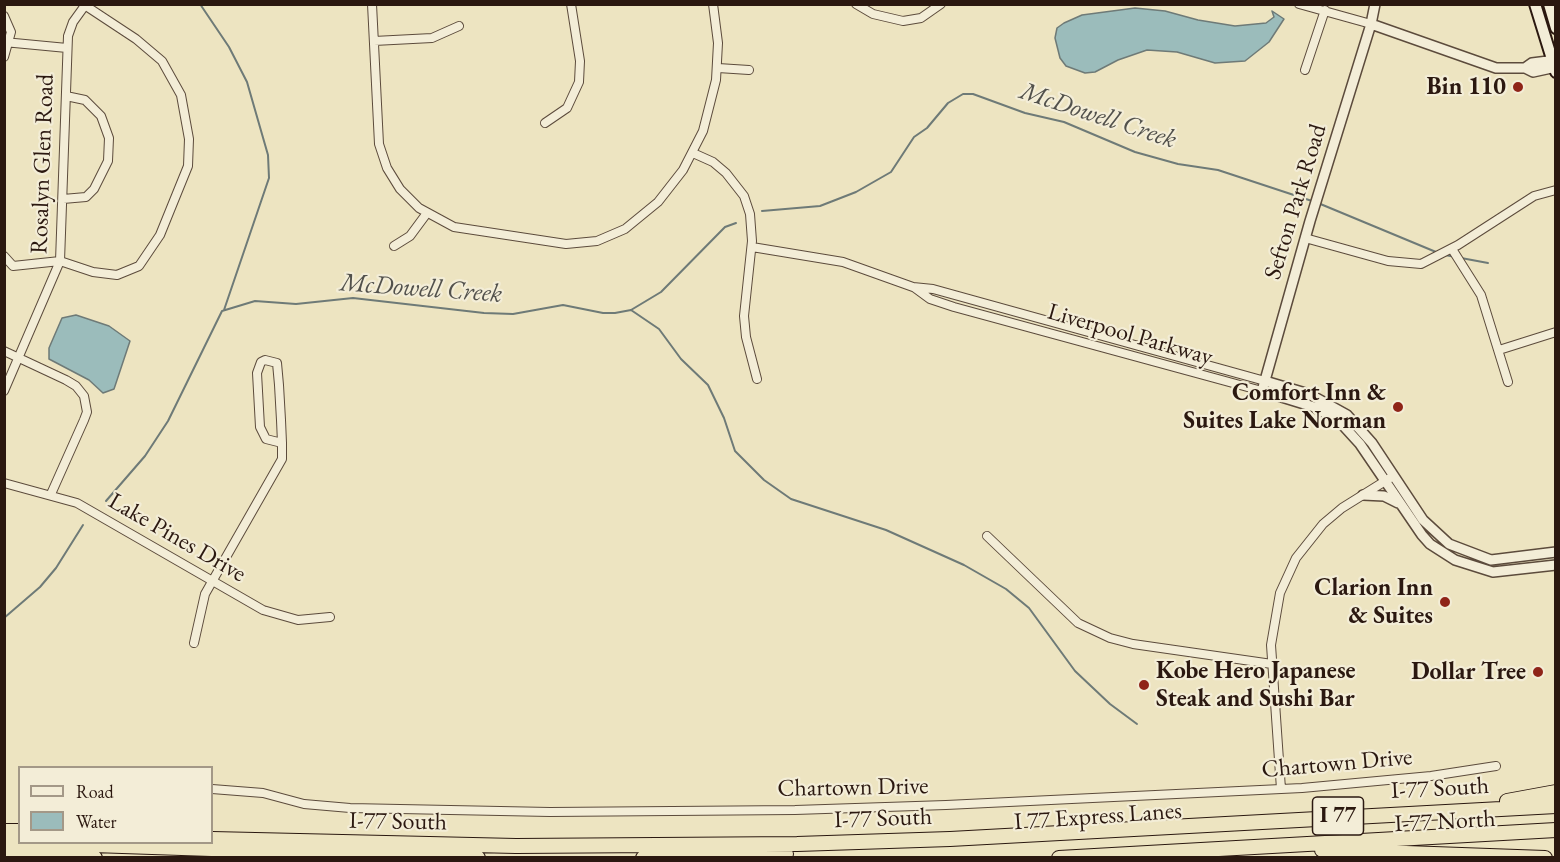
<!DOCTYPE html>
<html>
<head>
<meta charset="utf-8">
<style>
	body { margin:0 }
	#map { position:relative; width:1560px; height:862px; overflow:hidden; background:#ede4c1; font-family:"EB Garamond",serif }
	canvas { display:block }
	.frame { position:absolute; inset:0; border:6px solid #2b1810; pointer-events:none }
	.legend { position:absolute; left:18px; top:766px; width:195px; height:78px; box-sizing:border-box; background:#f3edd7; border:2px solid #a39887; margin:0; padding:8px 10px; list-style:none; font-size:18px; color:#2b1810 }
	.legend li { display:flex; align-items:center; gap:12px; height:30px }
	.legend b { width:30px; border:2px solid #a39887 }
</style>
</head>
<body>
<div id="map">
<canvas width="1560" height="862"></canvas>
<div class="frame"></div>
<ul class="legend">
<li><b style="height:8px;background:#f3edd7"></b>Road</li>
<li><b style="height:16px;background:#9bbcbb"></b>Water</li>
</ul>
</div>
<script>
const ctx = document.querySelector('canvas').getContext('2d');
ctx.lineJoin = 'round';
function fillPath(path, color) {
  ctx.fillStyle = color;
  ctx.fill(path, 'evenodd');
}
function toPath(rows) {
  const path = new Path2D();
  for (const r of rows) {
    path.moveTo(r[0], r[1]);
    for (let i = 2; i < r.length; i += 2) path.lineTo(r[i], r[i + 1]);
  }
  return path;
}
function trace(path, color, width, dash) {
  ctx.strokeStyle = color;
  ctx.lineWidth = width;
  ctx.lineCap = dash ? 'butt' : 'round';
  ctx.setLineDash(dash || []);
  ctx.stroke(path);
}
function label(font, color, halo, rows, align = 'center') {
  ctx.font = font + ' "EB Garamond",serif';
  ctx.lineWidth = 4.5;
  ctx.setLineDash([]);
  ctx.textBaseline = 'middle';
  ctx.strokeStyle = halo;
  ctx.fillStyle = color;
  for (const [text, x, y, turn = 0] of rows) {
    ctx.save();
    ctx.translate(x, y);
    ctx.rotate((+turn || 0) * Math.PI / 180);
    ctx.textAlign = isNaN(turn) ? turn : align;
    if (halo) ctx.strokeText(text, 0, 0);
    ctx.fillText(text, 0, 0);
    ctx.restore();
  }
}
const water = toPath([
	[1135,8,1165,11,1198,20,1235,26,1266,23,1274,17,1272,11,1284,19,1269,42,1245,61,1215,63,1177,52,1147,50,1118,60,1095,72,1085,73,1066,66,1060,58,1055,38,1057,28,1064,23,1082,15,1135,8],
	[76,315,109,326,130,341,114,389,103,393,89,380,49,359,49,348,62,318,76,315]
]);
fillPath(water, '#9bbcbb');
trace(water, '#6e7a77', 1.5);
trace(toPath([
	[200,4,229,47,247,82,268,155,269,178,224,310],
	[1318,203,1436,252],
	[762,211,820,206,856,192,891,172,914,137,927,128,948,103,963,94,973,94,1025,113,1064,122,1135,152,1178,164,1218,170,1312,201],
	[1445,255,1488,263],
	[631,310,659,329,681,359,708,385,724,418,735,451,764,480,791,499,886,530,964,565,1006,589,1029,608,1075,671,1110,704,1137,724],
	[106,501,145,456,168,421,222,311,255,301,296,304,353,298,484,313,513,314,563,305,603,313,615,313,631,310,661,292,725,227,736,223],
	[4,618,40,587,56,568,83,525]
]), '#6e7a77', 2);
const minor = toPath([
	[372,4,379,144,387,168,400,189,419,208,454,227,566,244,597,241,625,229,658,202,683,170,703,131,716,80,718,43,713,4],
	[856,4,873,14,903,21,921,18,941,4],
	[1299,4,1371,24],
	[4,16,11,32,4,57],
	[374,41,432,38,459,26],
	[4,42,67,48],
	[718,68,749,70],
	[1305,70,1325,10],
	[545,123,567,108,579,82,580,61,571,4],
	[693,153,713,162,726,173,744,196,750,214,752,241,744,316,746,337,757,379],
	[63,199,86,197,94,189,108,161,109,138,101,116,85,100,66,96],
	[1305,238,1388,261,1421,264,1458,245,1534,196,1556,190],
	[394,246,410,236,427,213],
	[752,247,843,262,913,287,933,289,1265,381],
	[1452,249,1481,295,1508,382],
	[4,256,13,266,60,261,93,272,117,275,139,266,160,235,188,166,189,139,181,95,162,61,136,39,83,4],
	[915,288,930,299,954,307,1262,391],
	[1499,350,1556,332],
	[4,351,66,380,76,386,84,396,87,412,84,420,51,494],
	[4,391,60,261,68,36,73,22,86,4],
	[4,483,77,503,263,610,298,620,330,617],
	[987,536,1078,623,1110,638,1133,644,1272,664],
	[194,643,205,594,282,459,282,443,281,420,279,385,277,363,265,360,261,362,257,373,260,427,266,439,282,443],
	[212,789,263,793,304,804,350,808,550,812,795,810,946,805,1302,788,1431,776,1496,766],
	[1281,789,1271,645,1280,593,1296,558,1323,524,1342,508,1390,478]
]);
const tertiary = toPath([
	[1375,4,1371,24,1310,221,1262,391,1314,407,1339,421,1360,444,1422,535,1430,544,1455,560,1493,572,1556,565],
	[1371,24,1496,68,1525,68,1533,72,1556,67],
	[1525,68,1532,63,1556,60],
	[1265,381,1309,394,1347,415,1372,443,1423,520,1449,544,1491,560,1556,552],
	[1363,495,1384,496,1398,503]
]);
const secondary = toPath([
	[1535,4,1556,72],
	[1549,4,1556,28]
]);
const motorway = toPath([
	[1507,801,1556,792],
	[4,831,20,831],
	[212,839,516,846,797,844,950,839,1556,806],
	[4,842,478,858],
	[1322,850,1545,858],
	[4,855,95,858],
	[643,858,786,854],
	[1059,858,1556,830]
]);
trace(minor, '#5c4b3c', 10);
trace(tertiary, '#5c4b3c', 12);
trace(secondary, '#2b1810', 14);
trace(motorway, '#2b1810', 16);
trace(minor, '#f3edd7', 8);
trace(tertiary, '#f3edd7', 9);
trace(secondary, '#f3edd7', 10);
trace(motorway, '#ede4c1', 14);
for (const [x, y, r, color] of [
	[1518,87,6,"#8f2418"],
	[1398,407,6,"#8f2418"],
	[1445,602,6,"#8f2418"],
	[1538,672,6,"#8f2418"],
	[1144,685,6,"#8f2418"]
]) {
  const dot = new Path2D();
  dot.arc(x, y, r, 0, 2 * Math.PI);
  ctx.fillStyle = color;
  ctx.fill(dot);
  trace(dot, '#f3edd7', 2);
}
for (const [x, y, w] of [
	[1338,816,51]
]) {
  const box = new Path2D();
  box.roundRect(x - w / 2, y - 19, w, 38, 4.5);
  ctx.fillStyle = '#f3edd7';
  ctx.fill(box);
  trace(box, '#2b1810', 1.5);
}
label('bold 22px', '#2b1810', null, [
	["I 77",1338,816]
]);
label('bold 24px', '#2b1810', '#f3edd7', [
	["Bin 110",1506,87],
	["Comfort Inn &",1386,393],
	["Suites Lake Norman",1386,421],
	["Clarion Inn",1433,588],
	["& Suites",1433,616],
	["Kobe Hero Japanese",1156,671,"left"],
	["Steak and Sushi Bar",1156,699,"left"],
	["Dollar Tree",1526,672]
], 'right');
label('24px', '#2b1810', '#f3edd7', [
	["Rosalyn Glen Road",43,164,-88],
	["Sefton Park Road",1296,202,-73],
	["Liverpool Parkway",1130,335,16],
	["Lake Pines Drive",177,538,30],
	["Chartown Drive",1337,764,-5],
	["Chartown Drive",853,788,-1],
	["I-77 South",1440,789,-3],
	["I 77 Express Lanes",1098,817,-4],
	["I-77 South",883,819,-2],
	["I-77 South",398,822,1],
	["I-77 North",1445,822,-3]
]);
label('italic 26px', '#52514c', '#f3edd7', [
	["McDowell Creek",1098,116,18],
	["McDowell Creek",421,289,4]
]);
</script>
</body>
</html>
